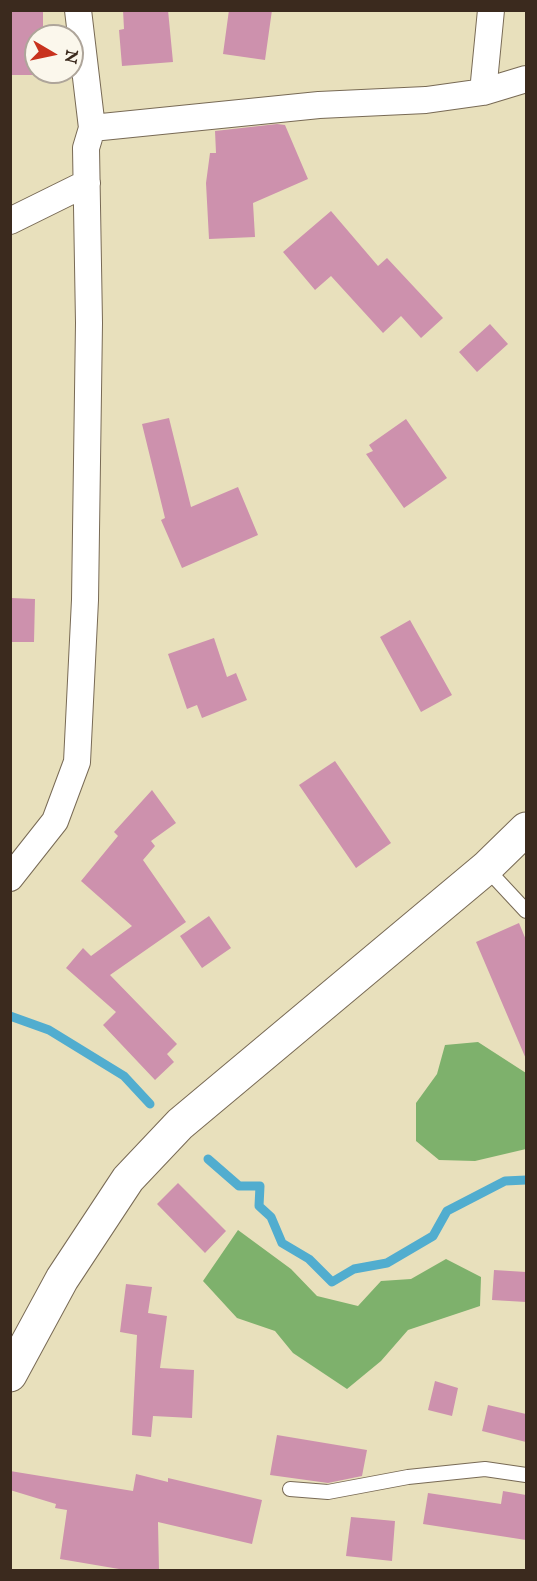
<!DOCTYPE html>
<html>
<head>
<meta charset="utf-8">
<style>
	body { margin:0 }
	#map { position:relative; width:537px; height:1581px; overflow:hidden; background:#e8e0bc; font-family:"IM FELL English",serif }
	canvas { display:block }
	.frame { position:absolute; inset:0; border:12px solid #3b2a1e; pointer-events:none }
	.north { position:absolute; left:24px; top:24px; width:60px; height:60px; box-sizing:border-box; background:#fbf7ec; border:2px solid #aea59a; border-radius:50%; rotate:99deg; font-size:16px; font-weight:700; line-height:24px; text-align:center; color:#3b2a1e }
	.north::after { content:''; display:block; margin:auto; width:21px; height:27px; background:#c8321e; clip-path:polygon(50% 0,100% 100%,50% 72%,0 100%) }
</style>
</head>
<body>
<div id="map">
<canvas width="537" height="1581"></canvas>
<div class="frame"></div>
<div class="north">N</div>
</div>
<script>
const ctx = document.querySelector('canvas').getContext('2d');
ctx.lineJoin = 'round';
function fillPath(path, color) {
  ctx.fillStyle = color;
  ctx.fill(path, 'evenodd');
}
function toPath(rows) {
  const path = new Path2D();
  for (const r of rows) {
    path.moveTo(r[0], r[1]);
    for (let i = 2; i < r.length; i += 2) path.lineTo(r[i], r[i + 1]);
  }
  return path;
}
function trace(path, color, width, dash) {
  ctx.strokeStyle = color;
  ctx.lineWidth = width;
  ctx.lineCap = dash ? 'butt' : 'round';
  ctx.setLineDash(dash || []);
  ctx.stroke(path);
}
fillPath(toPath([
	[478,1042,526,1073,526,1149,475,1161,439,1160,416,1141,416,1103,437,1074,445,1045],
	[238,1230,291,1269,317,1296,358,1306,381,1281,411,1279,446,1259,481,1277,480,1306,408,1330,381,1361,347,1389,293,1353,275,1331,237,1318,203,1281]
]), '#7eb16c');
trace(toPath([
	[10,1016,49,1030,124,1076,150,1104],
	[208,1159,239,1186,260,1186,259,1206,271,1217,282,1243,309,1259,332,1282,354,1269,387,1263,433,1236,447,1211,505,1181,526,1180]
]), '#51adcf', 9);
fillPath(toPath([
	[10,10,43,10,43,27,46,27,46,36,36,36,36,72,45,72,45,75,10,75],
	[123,10,168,10,173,62,122,66,119,30,124,29],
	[229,10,272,10,265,60,223,54],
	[277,124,285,125,308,179,253,203,255,237,209,239,206,183,210,153,216,153,215,131],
	[331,211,378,266,387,258,443,318,421,338,401,316,383,333,331,276,315,290,283,252],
	[490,324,508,344,477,372,459,352],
	[169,418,191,507,238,487,258,535,182,568,161,520,165,518,142,424],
	[406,419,447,478,404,508,366,454,373,451,369,445],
	[11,598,35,599,34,642,10,642],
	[410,620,452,695,421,712,380,637],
	[214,638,227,677,236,673,247,700,202,718,197,705,187,709,168,654],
	[335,761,391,843,356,868,299,785],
	[152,790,176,823,151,841,155,846,143,860,186,922,110,975,177,1044,167,1054,174,1062,155,1080,103,1025,116,1012,66,968,83,948,91,956,132,926,81,881,118,836,114,832],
	[209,916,231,948,202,968,180,936],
	[519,923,526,940,526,1059,476,942],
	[178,1183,226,1231,205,1253,157,1204],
	[494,1270,526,1272,526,1302,492,1300],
	[126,1284,152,1287,148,1313,167,1316,160,1368,194,1370,192,1418,153,1416,151,1437,132,1435,137,1335,120,1332],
	[435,1381,458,1388,452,1416,428,1410],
	[488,1405,526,1414,526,1442,482,1431],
	[277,1435,367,1450,362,1476,328,1483,270,1475],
	[10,1471,133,1491,136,1474,168,1482,168,1478,262,1500,252,1544,158,1522,159,1570,125,1570,60,1559,67,1510,55,1508,56,1504,10,1490],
	[503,1491,526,1495,526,1540,423,1524,428,1493,501,1504],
	[351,1517,395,1521,392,1561,346,1556]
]), '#cd91ad');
const lane = toPath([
	[486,868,526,911],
	[290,1489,328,1492,408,1477,485,1469,526,1475]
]);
const street = toPath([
	[483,92,491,10],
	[92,128,319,105,426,100,483,92,526,79],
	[10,221,87,183],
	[10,878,55,821,77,762,85,600,89,323,86,148,92,128,78,10]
]);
const secondary = toPath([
	[10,1375,62,1279,128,1179,180,1124,486,868,526,829]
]);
trace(lane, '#786a55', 16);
trace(street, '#786a55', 28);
trace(secondary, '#786a55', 35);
trace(lane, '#fff', 14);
trace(street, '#fff', 26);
trace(secondary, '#fff', 33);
</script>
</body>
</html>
